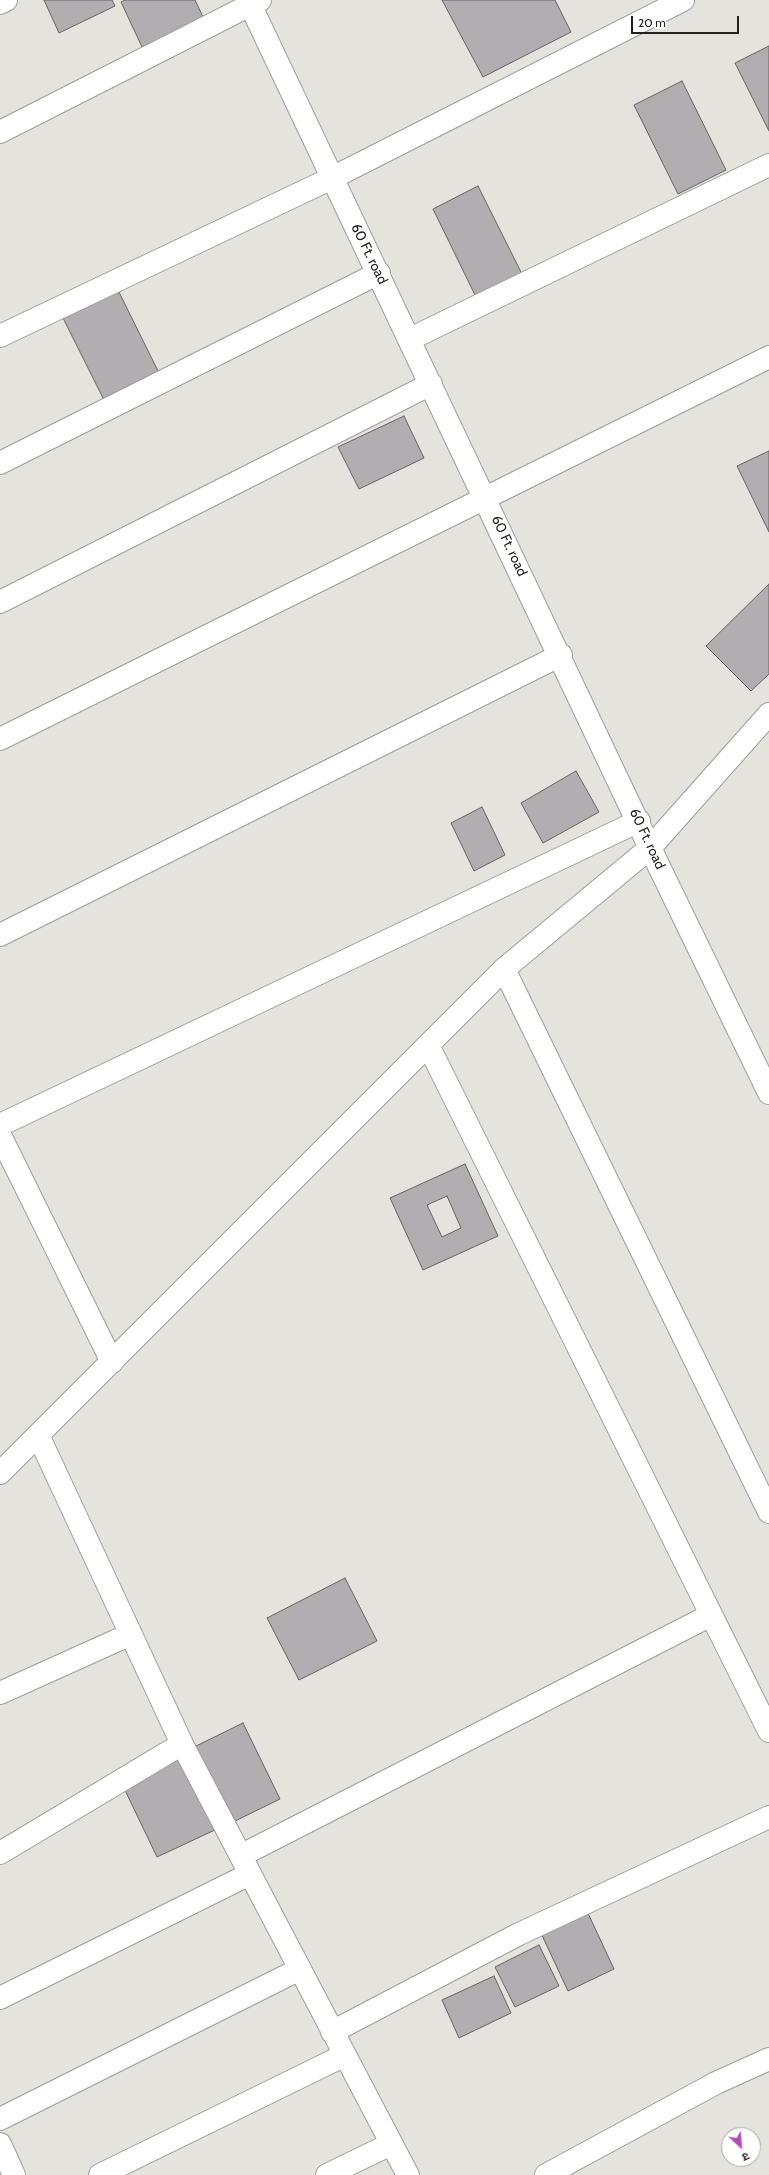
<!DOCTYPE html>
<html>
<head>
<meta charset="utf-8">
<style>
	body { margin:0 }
	#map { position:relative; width:769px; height:2175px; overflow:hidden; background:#e5e3de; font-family:Cabin,"Noto Sans Devanagari",sans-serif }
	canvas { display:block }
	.north { position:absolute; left:721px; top:2127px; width:40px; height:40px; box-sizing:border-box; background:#fff; border:1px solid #a6a6a5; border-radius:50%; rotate:154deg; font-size:11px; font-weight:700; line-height:16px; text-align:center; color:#21211f }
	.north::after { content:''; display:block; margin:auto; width:14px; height:18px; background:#b34eb4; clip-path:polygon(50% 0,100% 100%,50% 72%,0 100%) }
	.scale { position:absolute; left:631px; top:16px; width:108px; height:18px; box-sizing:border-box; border:2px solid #21211f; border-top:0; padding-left:5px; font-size:12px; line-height:14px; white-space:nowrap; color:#21211f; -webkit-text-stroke:3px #fff; paint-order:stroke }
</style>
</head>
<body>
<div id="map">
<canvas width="769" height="2175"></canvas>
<div class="north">उ</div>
<div class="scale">20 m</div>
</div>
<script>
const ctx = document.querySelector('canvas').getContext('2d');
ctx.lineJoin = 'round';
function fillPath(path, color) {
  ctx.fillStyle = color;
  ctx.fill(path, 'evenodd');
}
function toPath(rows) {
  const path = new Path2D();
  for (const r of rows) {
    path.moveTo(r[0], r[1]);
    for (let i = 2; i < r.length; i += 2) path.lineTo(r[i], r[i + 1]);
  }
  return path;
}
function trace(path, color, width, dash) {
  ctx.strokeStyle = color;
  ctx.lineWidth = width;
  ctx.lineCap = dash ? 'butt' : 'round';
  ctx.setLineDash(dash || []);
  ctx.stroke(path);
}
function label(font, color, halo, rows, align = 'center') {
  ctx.font = font + ' Cabin,sans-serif';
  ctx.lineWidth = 3;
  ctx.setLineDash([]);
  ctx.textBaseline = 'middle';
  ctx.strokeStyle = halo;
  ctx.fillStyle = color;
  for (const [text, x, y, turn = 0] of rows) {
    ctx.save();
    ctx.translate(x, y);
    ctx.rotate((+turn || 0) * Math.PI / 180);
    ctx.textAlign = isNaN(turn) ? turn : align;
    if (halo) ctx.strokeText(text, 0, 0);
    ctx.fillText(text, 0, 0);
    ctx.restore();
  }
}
const building = toPath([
	[44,0,112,0,115,6,59,33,44,0],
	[125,0,195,0,204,19,142,47,121,2,125,0],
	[442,0,555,0,571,32,483,77,442,0],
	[769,46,769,131,735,63,769,46],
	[682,81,726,170,678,194,634,105,682,81],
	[478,186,522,274,476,297,433,209,478,186],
	[114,282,159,373,104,400,59,310,114,282],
	[404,416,424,458,359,489,338,447,404,416],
	[769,451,769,532,737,466,769,451],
	[769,584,769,674,751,691,706,646,769,584],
	[576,771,599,812,543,843,521,803,576,771],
	[482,807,505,855,474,871,451,823,482,807],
	[465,1164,498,1236,423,1270,390,1198,465,1164],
	[447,1196,461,1228,442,1237,427,1205,447,1196],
	[345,1578,377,1641,299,1680,267,1618,345,1578],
	[243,1723,280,1799,229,1824,192,1748,243,1723],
	[184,1757,217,1829,157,1857,123,1786,184,1757],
	[586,1909,614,1969,568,1991,540,1931,586,1909],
	[539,1945,559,1986,515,2007,495,1967,539,1945],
	[494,1976,511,2013,459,2038,442,2000,494,1976]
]);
fillPath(building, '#b1adb0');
trace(building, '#666366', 1);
const minor = toPath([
	[248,0,650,848,769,1093],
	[0,3,6,0],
	[0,132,260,0],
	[0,336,332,178,683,0],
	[410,339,769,165],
	[0,463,379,273],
	[0,602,431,384],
	[0,739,769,357],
	[0,935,561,655],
	[504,969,769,1512],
	[428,1045,769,1731],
	[0,1125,639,821],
	[0,1135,112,1362],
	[38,1435,182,1744,408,2175],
	[0,1473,504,969,650,848,769,714],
	[0,1693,131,1634],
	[0,1853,182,1744],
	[242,1855,711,1615],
	[0,1998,250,1874],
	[332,2032,519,1934,769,1817],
	[0,2119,300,1969],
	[0,2144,14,2175],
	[100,2175,345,2055],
	[327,2175,391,2144],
	[546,2175,716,2083,769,2059]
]);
trace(minor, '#9e9d98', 24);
trace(minor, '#fff', 22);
label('14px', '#21211f', '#fff', [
	["60 Ft. road",369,254,64],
	["60 Ft. road",509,546,65],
	["60 Ft. road",647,839,65]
]);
</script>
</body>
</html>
